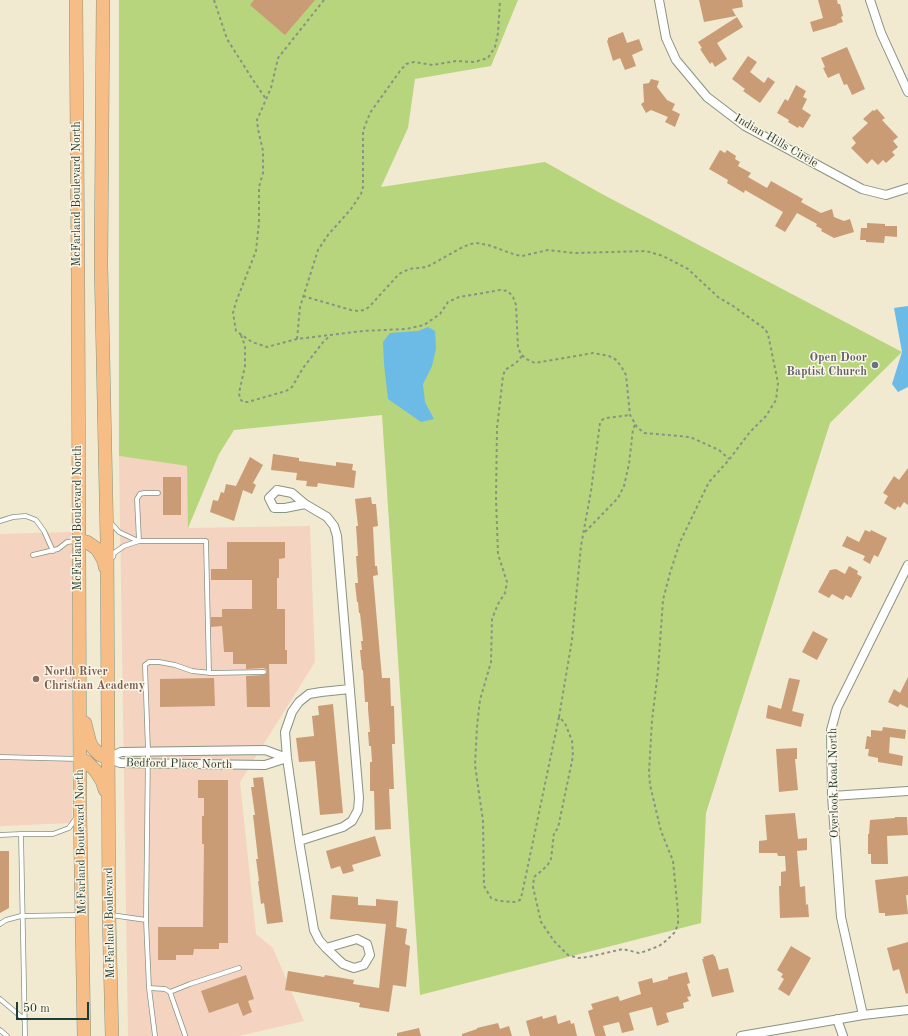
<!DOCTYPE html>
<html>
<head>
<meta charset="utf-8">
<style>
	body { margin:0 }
	#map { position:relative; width:908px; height:1036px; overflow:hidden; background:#f1ead0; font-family:"Old Standard TT",serif }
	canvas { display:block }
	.scale { position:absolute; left:16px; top:1002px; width:73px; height:18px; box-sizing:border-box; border:2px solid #1f3d34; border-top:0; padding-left:5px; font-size:12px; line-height:14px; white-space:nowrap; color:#1f3d34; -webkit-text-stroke:3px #fcf5e5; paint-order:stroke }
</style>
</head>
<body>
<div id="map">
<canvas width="908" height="1036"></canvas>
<div class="scale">50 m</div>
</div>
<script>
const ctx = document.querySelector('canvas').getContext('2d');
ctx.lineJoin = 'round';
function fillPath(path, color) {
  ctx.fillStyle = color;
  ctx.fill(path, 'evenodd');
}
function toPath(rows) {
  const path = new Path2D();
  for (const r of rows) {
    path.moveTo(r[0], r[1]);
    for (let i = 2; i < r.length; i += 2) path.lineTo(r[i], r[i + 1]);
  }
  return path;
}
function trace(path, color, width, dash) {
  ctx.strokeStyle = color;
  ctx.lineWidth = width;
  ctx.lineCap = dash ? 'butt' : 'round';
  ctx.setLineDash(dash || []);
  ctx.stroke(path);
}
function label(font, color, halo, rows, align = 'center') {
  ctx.font = font + ' "Old Standard TT",serif';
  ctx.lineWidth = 3;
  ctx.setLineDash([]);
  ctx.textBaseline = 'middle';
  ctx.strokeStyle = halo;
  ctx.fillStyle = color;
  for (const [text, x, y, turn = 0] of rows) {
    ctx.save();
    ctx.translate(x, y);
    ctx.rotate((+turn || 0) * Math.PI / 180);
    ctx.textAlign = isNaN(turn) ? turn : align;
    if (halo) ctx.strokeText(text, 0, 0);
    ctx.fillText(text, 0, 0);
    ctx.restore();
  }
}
fillPath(toPath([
	[119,456,187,466,189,528,310,526,315,662,240,782,256,934,273,948,304,1021,239,1036,128,1036],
	[72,532,72,823,0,826,0,534]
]), '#f4d3c0');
fillPath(toPath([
	[119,0,518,0,491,66,415,79,408,128,381,187,545,162,602,194,902,352,830,423,706,813,701,923,420,995,382,415,234,430,219,454,188,528,187,466,119,456]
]), '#b7d57c');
fillPath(toPath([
	[908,306,908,387,898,392,892,384,902,352,894,308],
	[428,327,435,331,436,349,432,366,423,384,425,402,434,419,421,422,388,399,384,364,383,342,390,333,418,331]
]), '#6cbbe7');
fillPath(toPath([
	[254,0,315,0,285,35,250,5],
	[699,0,742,0,743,7,732,9,736,16,704,22],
	[818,0,837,0,838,4,840,4,843,16,841,17,843,22,837,24,837,25,813,32,810,22,823,18],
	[737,17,743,27,717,43,727,59,715,67,712,62,710,64,700,49,702,48,698,42],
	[623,32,627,43,639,39,643,50,632,55,636,66,625,70,620,58,613,61,607,41,608,40,608,38],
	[847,47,865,89,852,95,847,84,844,85,839,73,828,78,823,68,825,67,821,58],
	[748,56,757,62,750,72,764,83,768,77,775,82,760,103,743,91,745,89,732,79],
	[651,79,659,81,657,87,667,100,675,104,672,110,680,114,675,127,665,122,668,117,651,110,646,113,641,104,644,102,643,84,649,83],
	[796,85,806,91,803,97,807,99,802,109,811,115,803,128,799,126,798,128,788,122,789,120,777,113,785,99,788,101],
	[877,109,885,118,882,120,898,137,893,141,898,147,892,152,895,155,886,163,883,160,878,165,872,159,867,164,851,148,856,143,852,138,868,123,863,119,873,110,874,111],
	[720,150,725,153,727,150,736,156,735,159,740,162,738,166,751,173,748,177,767,188,771,181,803,199,801,202,821,213,832,209,834,217,844,221,850,219,854,232,834,238,821,231,822,229,816,226,817,224,797,213,785,232,775,226,783,212,745,190,744,193,727,183,728,180,709,169],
	[867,223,885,224,885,226,897,226,897,237,885,236,884,243,866,242,866,240,860,240,861,228,867,228],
	[273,454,299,458,299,461,336,466,336,462,353,464,352,470,356,471,354,488,318,483,317,487,306,486,307,481,296,480,297,473,271,470],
	[250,457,263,465,253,483,256,485,252,494,243,490,234,521,210,512,213,500,218,501,221,492,224,493,226,484,236,486],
	[908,468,908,505,904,502,900,508,898,506,895,510,884,503,888,496,883,493,894,476,899,480],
	[163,477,181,477,181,515,163,515],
	[371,497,372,504,376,504,378,526,373,527,375,566,377,566,378,575,373,576,382,678,390,678,391,706,394,706,395,744,392,744,394,789,389,789,391,829,375,830,374,791,370,791,370,762,372,762,371,746,369,746,368,732,370,732,368,709,368,702,365,702,363,670,362,670,360,650,362,650,361,641,363,641,360,613,359,613,358,602,357,602,355,583,358,583,356,556,358,556,356,526,358,526,355,499],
	[865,530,870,532,871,530,887,538,878,557,874,555,870,564,863,560,865,556,842,546,847,536,859,542],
	[227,542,285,542,285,558,279,559,279,578,277,578,277,609,285,609,285,650,287,650,287,664,269,664,270,707,247,707,246,676,264,675,267,673,267,670,264,668,246,669,246,664,233,664,233,652,224,652,222,626,211,627,211,617,222,617,222,609,252,609,252,580,211,580,211,569,227,569],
	[849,566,858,571,857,574,862,577,851,598,846,595,843,600,832,594,829,598,818,592,830,570,836,569,845,574],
	[813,631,828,639,817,660,802,652],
	[908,677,908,708,900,704,898,707,888,702,894,689,900,693],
	[214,678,215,706,160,707,160,679],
	[789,678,800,680,792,711,804,714,801,727,766,718,768,705,781,709],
	[333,704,343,813,320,815,315,761,299,762,296,738,314,736,312,716,319,715,318,706],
	[883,727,906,730,905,739,890,737,889,753,903,756,902,766,878,762,878,758,868,756,869,749,865,749,867,736,871,737,871,730,882,731],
	[797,748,797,759,795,759,798,790,779,792,776,749],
	[263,777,283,922,267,924,264,903,261,904,258,881,259,881,256,859,258,859,253,815,255,815,251,787,254,787,253,778],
	[198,780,228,780,228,943,219,943,219,949,194,949,193,955,176,955,176,960,158,960,158,927,203,927,204,844,202,844,202,816,204,816,204,798,198,798],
	[795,813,798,839,807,838,807,850,797,851,800,887,805,886,806,905,808,904,809,917,780,918,779,886,781,886,781,872,786,871,785,856,778,856,777,853,759,853,759,841,767,840,765,815],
	[895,817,907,817,908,835,887,836,888,864,872,864,871,863,871,854,868,854,868,834,869,834,870,820,895,818],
	[375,836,381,856,352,865,354,871,343,874,340,866,331,869,326,851],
	[0,851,9,851,9,908,0,913],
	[908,876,908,895,906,895,908,914,885,916,885,913,879,913,875,880],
	[332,895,358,897,358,905,376,906,376,899,398,901,396,927,407,929,405,944,410,946,406,987,393,985,389,1012,359,1007,360,1003,285,990,288,971,324,977,325,975,354,980,353,984,379,988,386,924,330,919],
	[908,942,908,993,906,994,899,969,893,971,887,948],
	[791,946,811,958,789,996,778,989,784,979,781,977,783,974,777,970],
	[713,954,714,956,715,956,719,970,728,968,734,992,712,997,702,959,704,959,703,957],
	[687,972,690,983,687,984,691,996,687,997,689,1001,683,1003,684,1008,666,1013,669,1022,657,1026,652,1007,629,1013,634,1030,622,1033,619,1022,603,1026,606,1036,595,1036,588,1011,593,1009,591,1004,618,996,620,1001,641,994,638,982,652,978,653,983,668,979,668,977],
	[246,975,254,999,248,1001,252,1012,243,1016,238,1003,209,1013,201,991],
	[556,1015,558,1024,570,1020,571,1024,574,1023,577,1036,530,1036,526,1021,542,1016,543,1019],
	[498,1023,500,1029,509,1026,512,1036,462,1036,462,1034,477,1029,477,1028],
	[419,1028,421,1036,397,1036,397,1033]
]), '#c99c75');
const service = toPath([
	[0,521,13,517,26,516,36,520,44,531,53,551],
	[111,523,119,532,138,541],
	[139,541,137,499,140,494,144,493,158,493],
	[33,555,58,549,67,542,76,541],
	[113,557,114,553,124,546,139,541,206,541,209,673],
	[0,757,78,759],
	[21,834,53,834,69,828,76,818],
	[0,835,21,834,25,1036],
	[111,915,146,920],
	[0,924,6,920,21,916,80,915],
	[149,988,165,989,170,992,185,1035],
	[170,992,190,984,239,968],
	[0,999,25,1020],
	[0,1030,7,1036],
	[155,1036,149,988,146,920,148,751,145,665,149,662,159,662,175,665,192,671,211,673,264,672]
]);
const minor = toPath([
	[659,0,666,38,676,60,707,97,745,126,862,189,886,195,908,188],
	[870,0,881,33,908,92],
	[277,490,292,493,305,504,285,508,274,508,269,498,277,490],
	[108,758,121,752,265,750,287,758],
	[108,758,120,763,265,765,287,758],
	[832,796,908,791],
	[299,841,343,827,352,821,358,810,359,798,337,536,334,526,327,517,305,504],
	[357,939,367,944,370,955,364,965,354,968,343,964,326,948,357,939],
	[326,948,319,940,314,930,299,841,287,758,285,732,292,712,299,702,309,694,321,692,350,689],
	[863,1015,841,917,832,796,831,730,837,708,908,565],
	[837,1019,843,1036],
	[741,1036,863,1015,908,1010]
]);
const trunk = toPath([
	[76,0,78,280,80,813,84,1036],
	[103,0,101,265,107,541,109,915,112,1036],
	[78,540,87,542,97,549,104,561,105,567],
	[85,723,90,743,93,748,100,755,108,758],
	[80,759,87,762,95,770,102,781,105,790]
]);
trace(service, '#889482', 5.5);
trace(minor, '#889482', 10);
trace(trunk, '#889482', 14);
trace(toPath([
	[214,0,227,39,253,80,266,99],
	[324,0,278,58,271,88,257,120,258,129,263,151,263,173,259,187,259,222,256,251,236,302,233,313,236,331,252,342,267,347,297,339,363,331,406,329,424,325,440,314,448,302,459,297,500,290,508,291,513,297,516,305,518,348,521,354,526,359,535,363,593,353,609,356,615,359,621,366,626,375,630,415,637,427,644,433,690,437,719,450,729,459],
	[303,296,351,310,358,311,364,310,369,307,399,274,409,269,427,267,461,248,470,244,477,243,488,245,516,255,522,256,548,250,574,253,646,251,663,256,688,269,718,297,733,306,765,329,768,334,778,383,776,400,766,416,750,432,728,461,709,482,680,542,670,573,663,600,658,671,652,720,649,772,650,785,661,831,673,861,678,912,678,924,675,932,667,940,659,946,646,951,639,953,623,949,588,957,578,958,568,955,554,941,541,922,533,887,534,877,547,866,551,859,554,833,558,828,573,756,572,741,565,723,559,717,572,640,581,546,591,491,600,423,602,420,606,418,630,415],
	[241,335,245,346,245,366,239,393,240,399,243,402,248,402,286,391,292,387,303,368,324,341,331,335],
	[297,339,300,307,318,250,328,235,351,209,361,194,363,187,363,131,370,113,400,71,406,64,414,62,433,65,456,61,474,62,488,58,495,47,498,33,500,0],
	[522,356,516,363,505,370,503,376,497,428,496,498,498,554,507,582,505,593,498,604,492,619,491,662,480,700,477,726,475,765,483,821,484,886,491,898,499,901,515,902,520,900,522,894,559,717],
	[585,532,618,498,624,486,629,464,633,429,635,425]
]), '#889482', 2, [3, 3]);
trace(service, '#fff', 4);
trace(minor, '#fff', 8);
trace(trunk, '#f6be86', 13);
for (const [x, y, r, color] of [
	[875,365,4,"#6b7280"],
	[36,679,4,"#8d6e63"]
]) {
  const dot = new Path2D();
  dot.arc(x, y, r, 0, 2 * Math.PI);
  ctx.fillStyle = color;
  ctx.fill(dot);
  trace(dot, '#fcf5e5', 1.5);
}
label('12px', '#1f3d34', '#fcf5e5', [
	["Indian Hills Circle",776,141,30],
	["McFarland Boulevard North",77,194,-90],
	["McFarland Boulevard North",78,518,-90],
	["Bedford Place North",179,764,1],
	["Overlook Road North",834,783,-91],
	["McFarland Boulevard North",81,842,-91],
	["McFarland Boulevard",110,923,-91]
]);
label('bold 12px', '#5b616d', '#fcf5e5', [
	["Open Door",867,358],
	["Baptist Church",867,372]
], 'right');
label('bold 12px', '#785e54', '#fcf5e5', [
	["North River",44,672],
	["Christian Academy",44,686]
], 'left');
</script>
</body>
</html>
